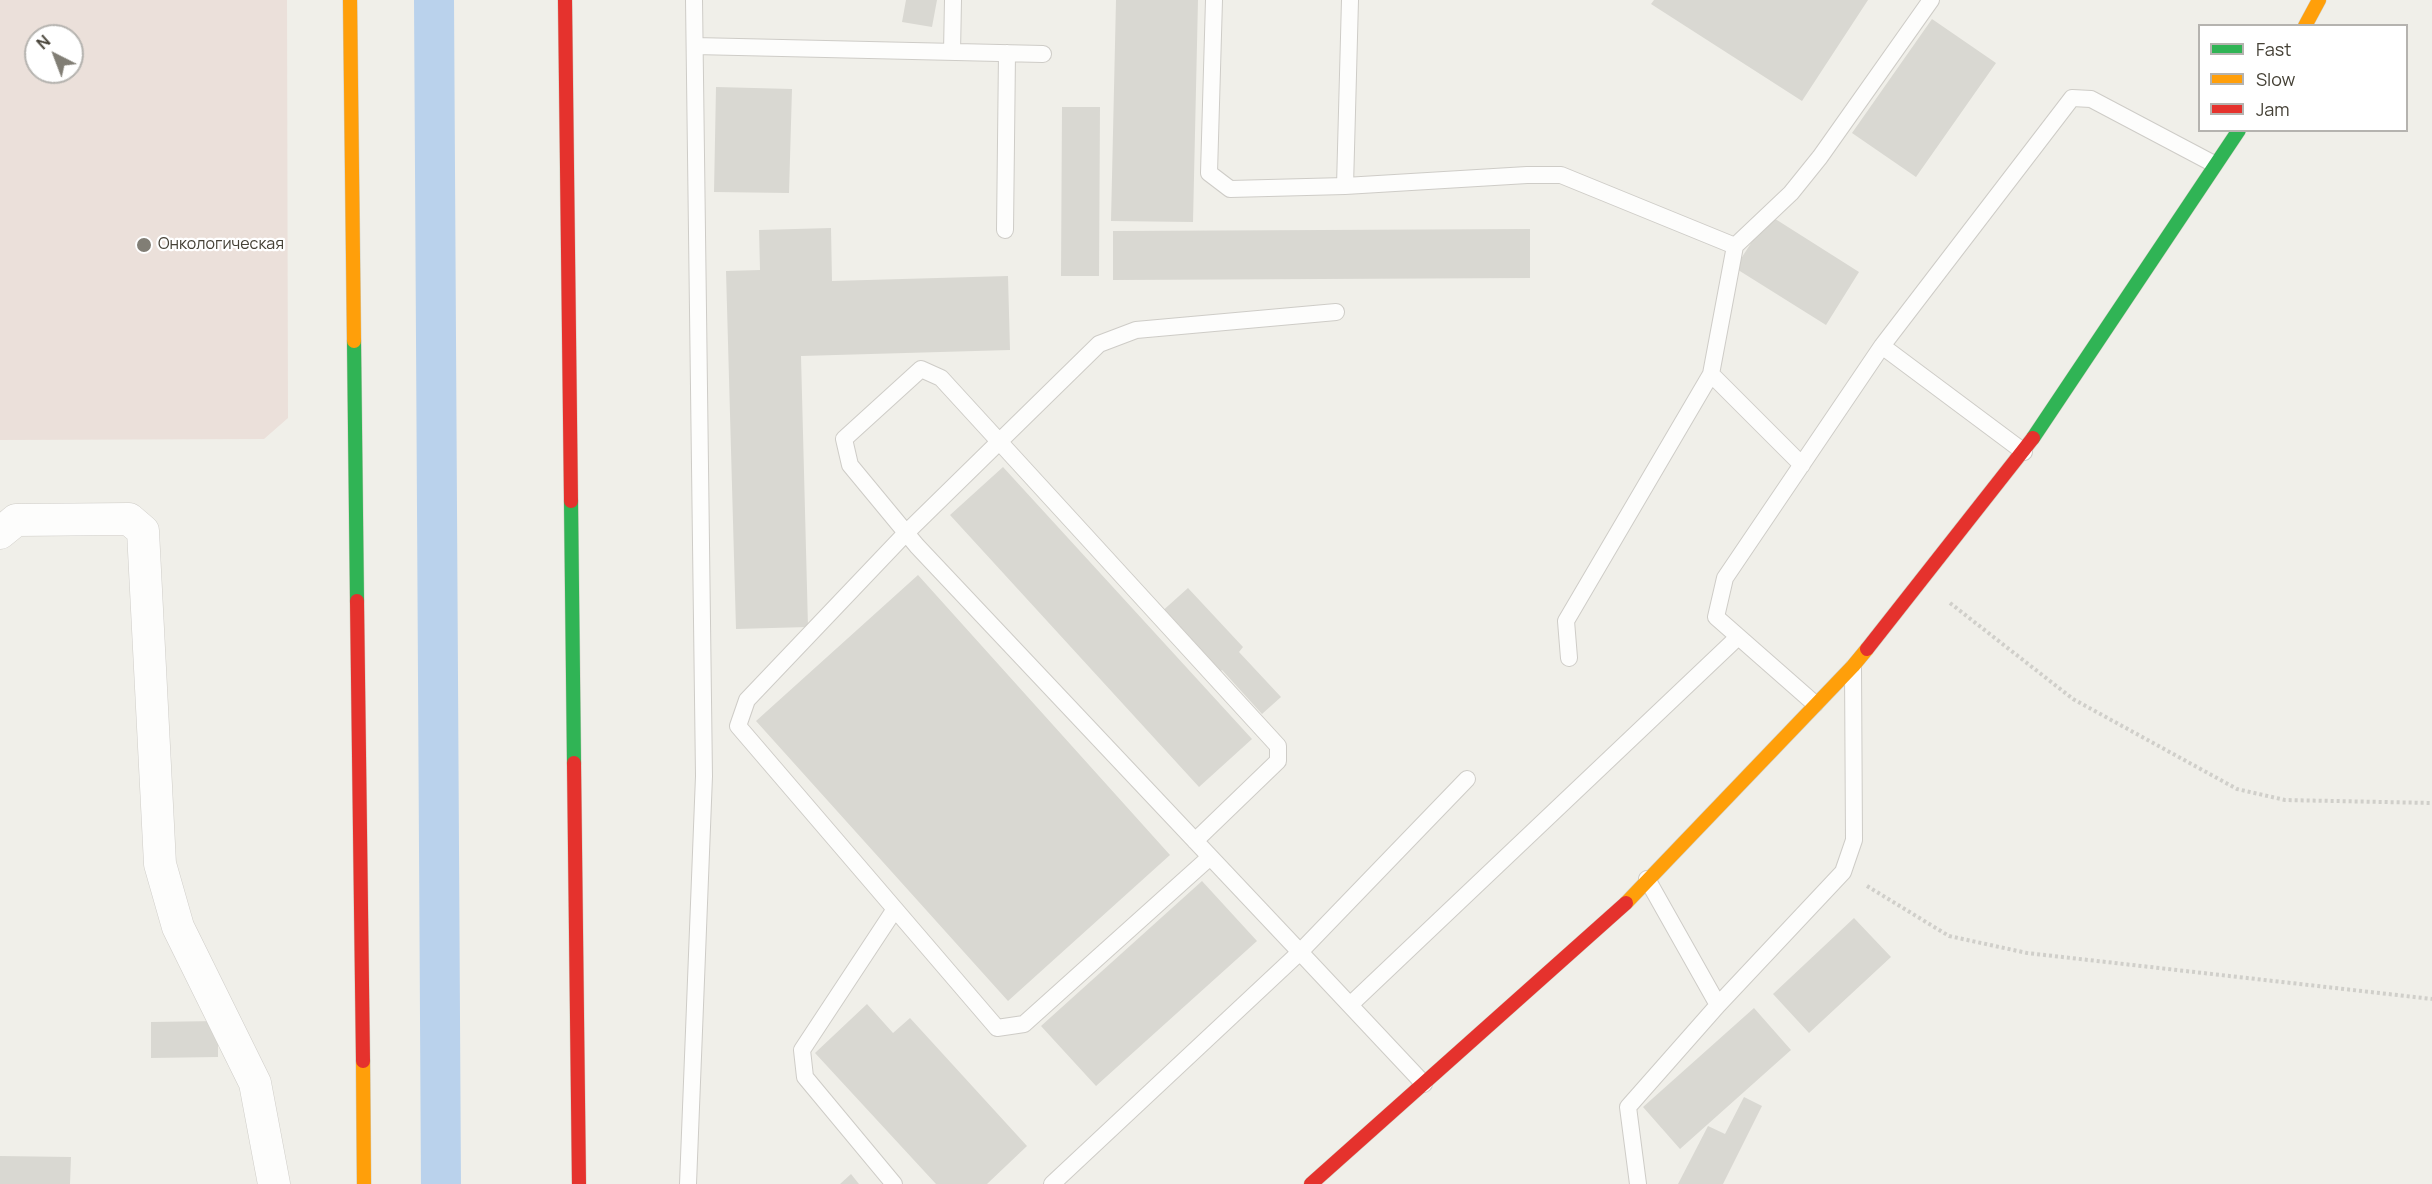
<!DOCTYPE html>
<html>
<head>
<meta charset="utf-8">
<style>
	body { margin:0 }
	#map { position:relative; width:2432px; height:1184px; overflow:hidden; background:#f0efe9; font-family:Manrope,sans-serif }
	canvas { display:block }
	.legend { position:absolute; left:2198px; top:24px; width:210px; height:108px; box-sizing:border-box; background:#fff; border:2px solid #b5b3af; margin:0; padding:8px 10px; list-style:none; font-size:18px; color:#454136 }
	.legend li { display:flex; align-items:center; gap:12px; height:30px }
	.legend b { width:30px; border:2px solid #b5b3af }
	.north { position:absolute; left:24px; top:24px; width:60px; height:60px; box-sizing:border-box; background:#fff; border:2px solid #b5b3af; border-radius:50%; rotate:318deg; font-size:16px; font-weight:700; line-height:24px; text-align:center; color:#454136 }
	.north::after { content:''; display:block; margin:auto; width:21px; height:27px; background:#817e75; clip-path:polygon(50% 0,100% 100%,50% 72%,0 100%) }
</style>
</head>
<body>
<div id="map">
<canvas width="2432" height="1184"></canvas>
<ul class="legend">
<li><b style="height:8px;background:#30b455"></b>Fast</li>
<li><b style="height:8px;background:#ff9f0a"></b>Slow</li>
<li><b style="height:8px;background:#e5322d"></b>Jam</li>
</ul>
<div class="north">N</div>
</div>
<script>
const ctx = document.querySelector('canvas').getContext('2d');
ctx.lineJoin = 'round';
function fillPath(path, color) {
  ctx.fillStyle = color;
  ctx.fill(path, 'evenodd');
}
function toPath(rows) {
  const path = new Path2D();
  for (const r of rows) {
    path.moveTo(r[0], r[1]);
    for (let i = 2; i < r.length; i += 2) path.lineTo(r[i], r[i + 1]);
  }
  return path;
}
function trace(path, color, width, dash) {
  ctx.strokeStyle = color;
  ctx.lineWidth = width;
  ctx.lineCap = dash ? 'butt' : 'round';
  ctx.setLineDash(dash || []);
  ctx.stroke(path);
}
function label(font, color, halo, rows, align = 'center') {
  ctx.font = font + ' Manrope,sans-serif';
  ctx.lineWidth = 4.5;
  ctx.setLineDash([]);
  ctx.textBaseline = 'middle';
  ctx.strokeStyle = halo;
  ctx.fillStyle = color;
  for (const [text, x, y, turn = 0] of rows) {
    ctx.save();
    ctx.translate(x, y);
    ctx.rotate((+turn || 0) * Math.PI / 180);
    ctx.textAlign = isNaN(turn) ? turn : align;
    if (halo) ctx.strokeText(text, 0, 0);
    ctx.fillText(text, 0, 0);
    ctx.restore();
  }
}
fillPath(toPath([
	[0,0,287,0,288,418,264,439,0,440],
	[36,36,72,36,72,72,36,72]
]), '#ebe0da');
trace(toPath([
	[434,0,441,1184]
]), '#bad2ec', 40);
fillPath(toPath([
	[906,0,937,0,932,27,902,22],
	[1116,0,1198,0,1193,222,1111,221],
	[1654,0,1868,0,1802,101,1651,4],
	[1932,19,1996,63,1916,177,1852,133],
	[716,87,792,89,789,193,714,192],
	[1062,107,1100,107,1099,276,1061,276],
	[1769,215,1859,272,1826,325,1735,268],
	[831,228,832,281,1008,276,1010,350,801,356,808,627,736,629,726,271,760,270,759,230],
	[1530,229,1530,278,1113,280,1113,231],
	[1003,467,1252,739,1199,787,950,515],
	[918,575,1170,855,1008,1001,756,721],
	[1188,588,1243,647,1239,652,1281,697,1262,714,1222,670,1216,675,1159,614],
	[1202,881,1257,941,1096,1086,1041,1026],
	[1854,918,1891,957,1809,1033,1773,994],
	[867,1004,893,1033,910,1018,1027,1146,987,1184,936,1184,815,1053],
	[1754,1008,1791,1050,1680,1149,1643,1107],
	[218,1021,218,1057,151,1058,151,1022],
	[1744,1097,1762,1106,1723,1184,1678,1184,1708,1126,1725,1134],
	[0,1156,71,1157,70,1184,0,1184],
	[851,1174,859,1184,840,1184]
]), '#d9d8d2');
const lane = toPath([
	[1214,0,1209,173,1230,189,1345,186],
	[1350,0,1345,186,1527,175,1561,175,1735,246],
	[695,46,1043,54],
	[952,52,953,0],
	[1005,230,1007,53],
	[1882,346,2024,452],
	[1711,374,1802,465],
	[1569,658,1566,621,1711,374,1735,246,1791,193,1820,157,1931,0],
	[1815,704,1716,617,1725,578,1882,346,2072,98,2091,99,2214,164],
	[1195,841,1278,761,1278,746,941,378,921,369,844,439,850,465,917,546,1300,952,1424,1084],
	[1210,857,1024,1024,997,1028,738,726,747,700,906,533,1099,344,1136,330,1336,312],
	[1647,879,1718,1005],
	[1350,1005,1738,637],
	[688,1184,704,776,694,0],
	[894,1184,805,1077,802,1050,895,909],
	[1052,1184,1300,952,1467,779],
	[1638,1184,1628,1107,1718,1005,1843,872,1854,840,1853,668]
]);
const street = toPath([
	[0,533,16,520,129,519,143,531,160,864,178,927,255,1083,274,1184]
]);
const fast = toPath([
	[354,341,357,601],
	[2033,438,2239,130],
	[571,501,574,763]
]);
const slow = toPath([
	[350,0,354,341],
	[2305,26,2319,0],
	[1626,903,1853,666,1867,649],
	[363,1061,364,1184]
]);
const jam = toPath([
	[565,0,571,501],
	[357,601,363,1061],
	[1867,649,2033,438],
	[574,763,579,1184],
	[1311,1184,1626,903]
]);
trace(lane, '#ceccc7', 18);
trace(street, '#ceccc7', 33);
trace(fast, '#cfcdc0', 15);
trace(slow, '#cfcdc0', 15);
trace(jam, '#cfcdc0', 15);
trace(toPath([
	[1950,603,2073,699,2237,789,2285,800,2432,803],
	[1867,886,1949,936,2027,953,2432,999]
]), '#d0cfca', 4, [3, 3]);
trace(lane, '#fdfdfc', 16);
trace(street, '#fdfdfc', 32);
trace(fast, '#30b455', 14);
trace(slow, '#ff9f0a', 14);
trace(jam, '#e5322d', 14);
for (const [x, y, r, color] of [
	[144,245,8,"#817e75"]
]) {
  const dot = new Path2D();
  dot.arc(x, y, r, 0, 2 * Math.PI);
  ctx.fillStyle = color;
  ctx.fill(dot);
  trace(dot, '#fff', 2);
}
label('16px', '#454136', '#fff', [
	["Онкологическая",158,245]
], 'left');
</script>
</body>
</html>
